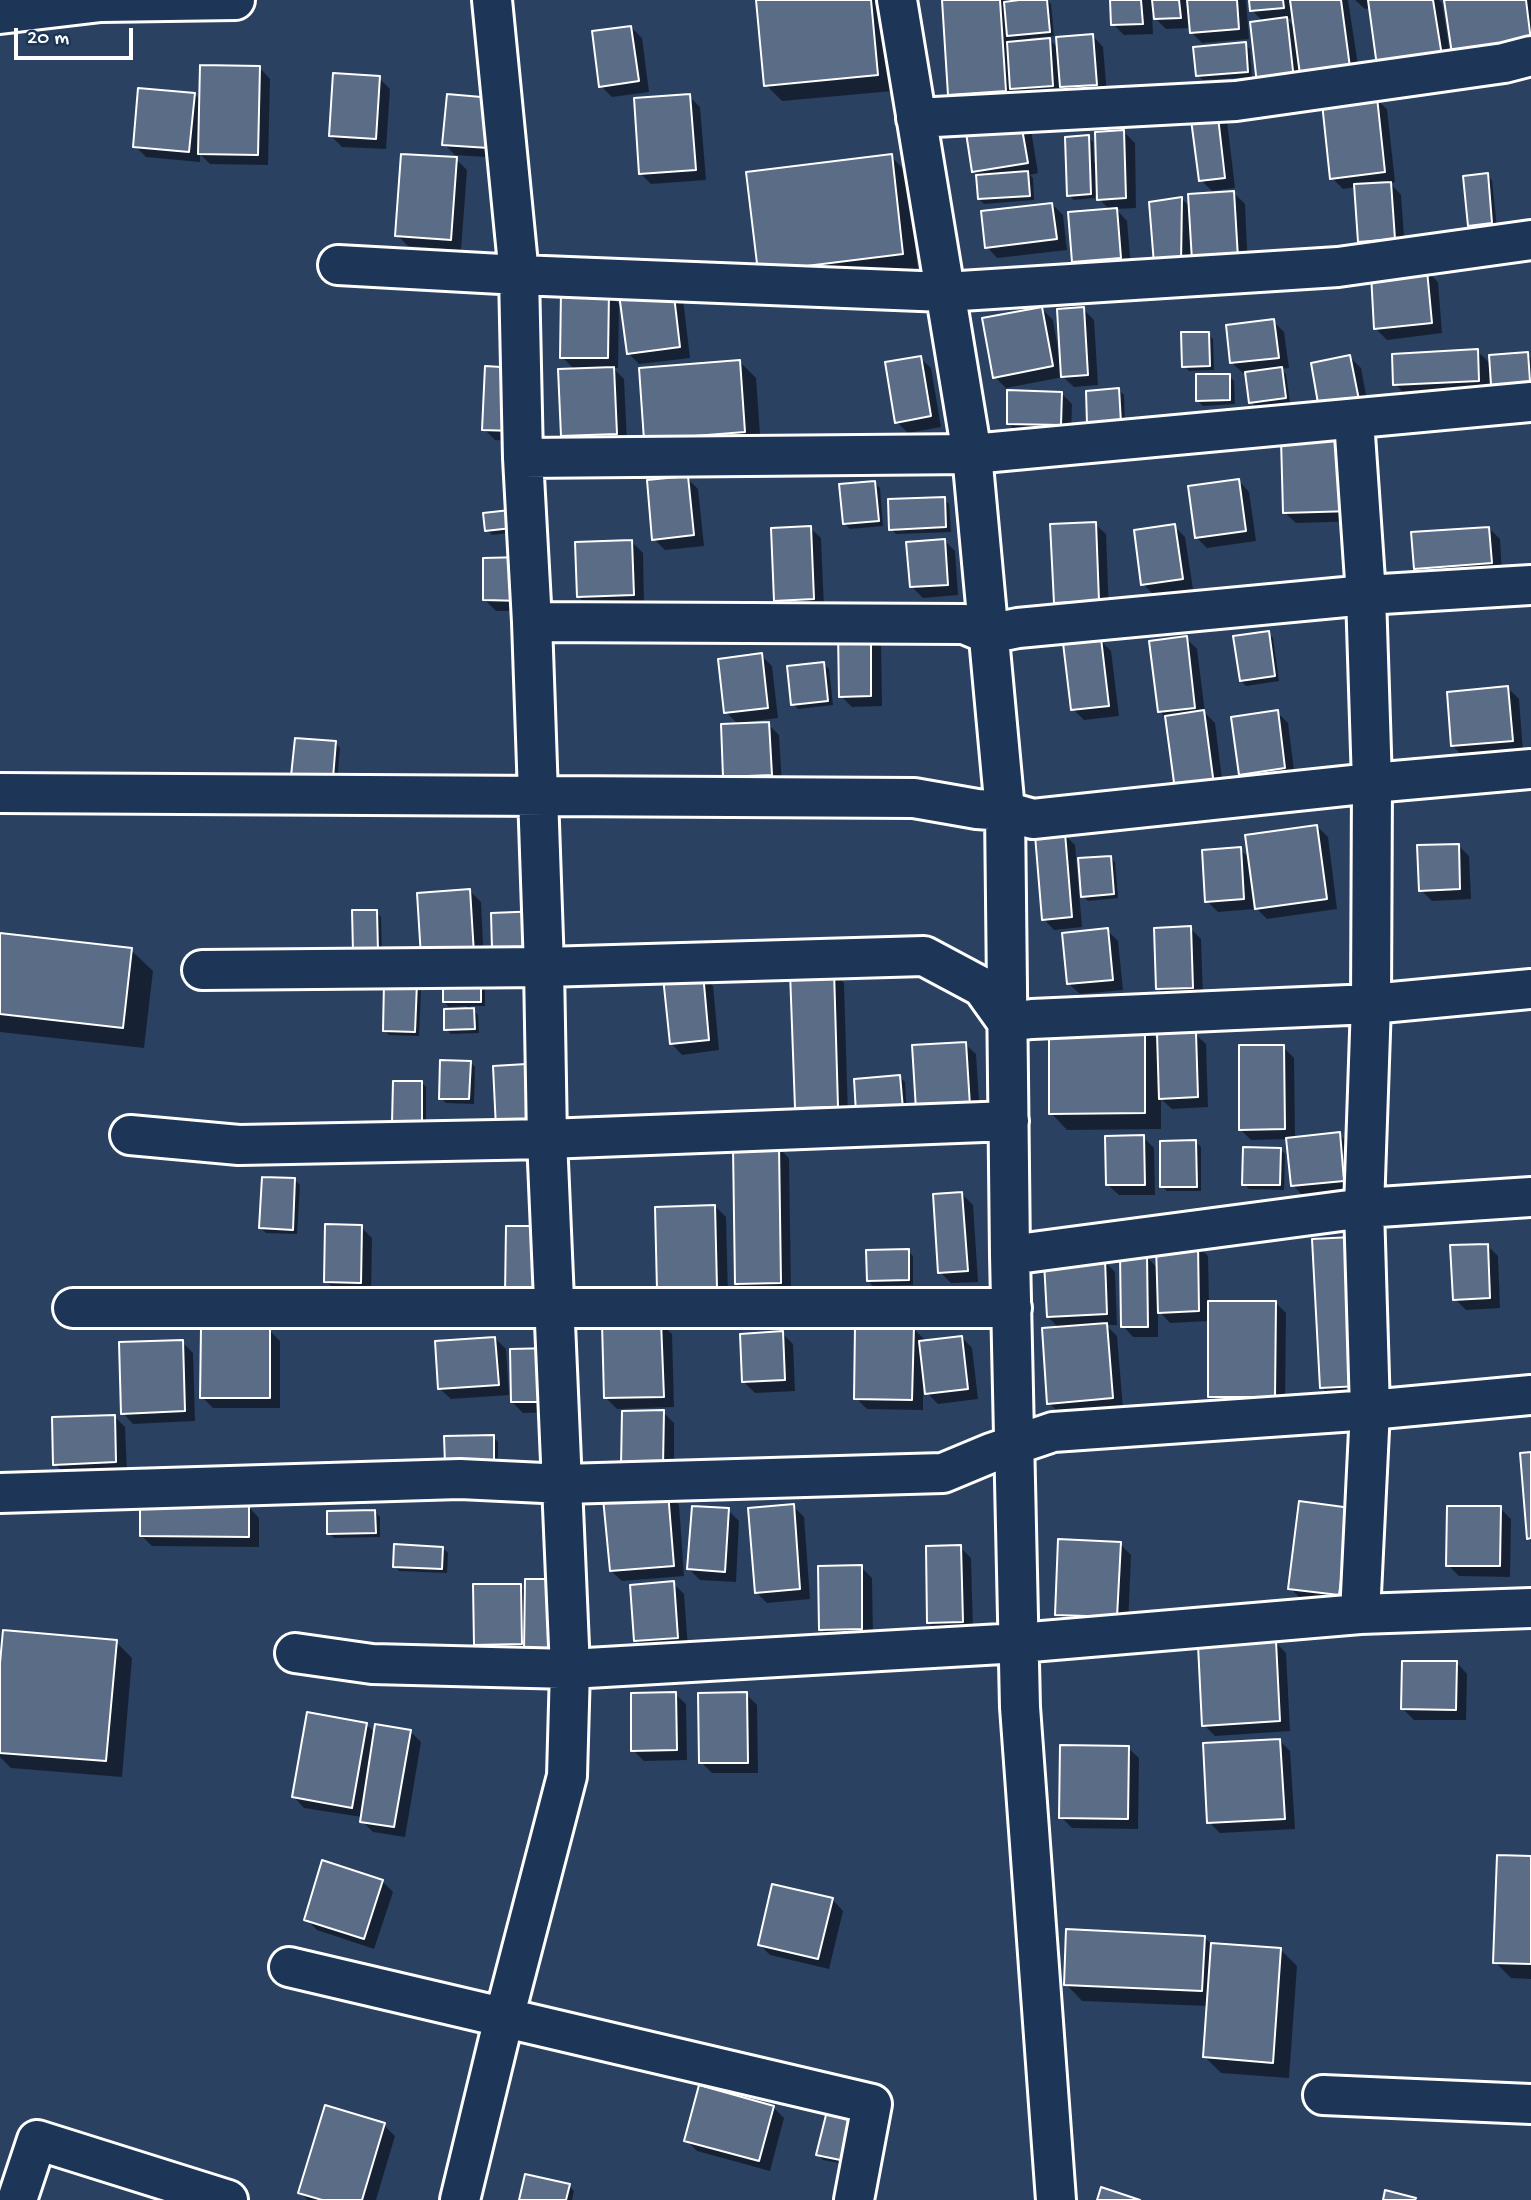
<!DOCTYPE html>
<html>
<head>
<meta charset="utf-8">
<style>
	body { margin:0 }
	#map { position:relative; width:1531px; height:2200px; overflow:hidden; background:#2a4161; font-family:"Gochi Hand",sans-serif }
	canvas { display:block }
	.scale { position:absolute; left:14px; top:28px; width:119px; height:32px; box-sizing:border-box; border:4px solid #fff; border-top:0; padding-left:9px; font-size:21px; line-height:24px; white-space:nowrap; color:#fff; -webkit-text-stroke:5px #1d3557; paint-order:stroke }
</style>
</head>
<body>
<div id="map">
<canvas width="1531" height="2200"></canvas>
<div class="scale">20 m</div>
</div>
<script>
const ctx = document.querySelector('canvas').getContext('2d');
ctx.lineJoin = 'round';
function fillPath(path, color) {
  ctx.fillStyle = color;
  ctx.fill(path, 'evenodd');
}
function toPath(rows) {
  const path = new Path2D();
  for (const r of rows) {
    path.moveTo(r[0], r[1]);
    for (let i = 2; i < r.length; i += 2) path.lineTo(r[i], r[i + 1]);
  }
  return path;
}
function trace(path, color, width, dash) {
  ctx.strokeStyle = color;
  ctx.lineWidth = width;
  ctx.lineCap = dash ? 'butt' : 'round';
  ctx.setLineDash(dash || []);
  ctx.stroke(path);
}
fillPath(toPath([
	[758,0,884,0,893,91,782,101,766,85],
	[944,0,1010,0,1010,3,1047,0,1051,4,1054,36,1030,38,1031,42,1050,40,1059,49,1093,36,1103,47,1107,95,1072,98,1063,88,1063,96,1023,99,1016,92,1016,101,961,106,950,95],
	[1111,0,1246,0,1249,39,1202,43,1191,32,1191,28,1166,29,1152,15,1153,34,1124,35,1113,24],
	[1251,0,1348,0,1361,85,1270,94,1263,22,1252,10],
	[1294,18,1295,28,1287,19],
	[1355,0,1439,0,1442,3,1452,66,1371,8,1365,9],
	[1445,0,1531,0,1531,53],
	[631,27,642,38,649,92,612,97,601,86],
	[1245,44,1250,49,1252,77,1203,80,1197,75],
	[260,68,270,79,268,165,210,164,200,154,200,162,146,157,135,146,195,94,201,101],
	[379,78,390,89,386,149,342,147,331,136],
	[448,96,499,158,455,155,444,144],
	[689,96,700,107,706,180,651,184,640,173],
	[1376,99,1387,109,1395,182,1390,183,1401,195,1405,250,1370,252,1359,241,1356,187,1343,189,1332,178],
	[1216,110,1227,121,1235,188,1212,191,1201,180],
	[1020,119,1031,130,1038,173,1030,175,1033,178,1034,200,984,204,979,199,978,175,974,172],
	[1124,132,1135,143,1136,208,1116,209,1127,221,1131,268,1085,272,1074,261,1110,210,1095,195,1095,198,1074,200,1068,195,1088,137,1093,142,1094,163,1097,163],
	[891,156,907,173,918,270,776,287],
	[456,159,467,170,461,250,408,246,397,235],
	[1487,175,1492,180,1497,228,1475,230,1470,225],
	[1234,193,1245,204,1248,269,1166,274,1182,199,1191,208],
	[1052,204,1063,215,1067,250,997,258,987,247],
	[1427,271,1438,282,1442,333,1387,340,1376,329],
	[608,293,619,304,618,368,613,368,624,379,627,444,573,446,562,436,575,370,562,357],
	[621,295,683,299,690,358,639,364,628,353],
	[1042,309,1053,320,1059,356,1062,356,1083,309,1094,320,1098,385,1074,387,1063,377,1006,388,995,377],
	[1273,321,1284,332,1289,368,1281,369,1286,374,1290,402,1256,407,1251,402,1247,373,1243,373,1232,363],
	[1208,334,1213,339,1214,370,1189,371,1184,366],
	[1477,351,1492,365,1527,354,1531,358,1531,401,1492,375,1489,375,1490,391,1406,395,1395,384],
	[1350,357,1361,368,1369,411,1332,419],
	[920,358,931,368,941,427,908,433,897,422],
	[739,361,756,378,761,448,646,439],
	[487,367,525,442,495,440,484,429],
	[1229,375,1234,381,1235,404,1203,406,1198,401],
	[1119,390,1124,395,1125,427,1088,392],
	[1061,393,1072,404,1071,435,1019,434,1008,423],
	[1283,440,1363,521,1296,523,1285,513],
	[687,478,698,489,704,546,665,550,654,539],
	[1239,481,1249,492,1256,541,1207,548,1197,538],
	[875,483,880,488,883,526,850,529,845,524],
	[944,499,949,504,951,532,896,534,891,529],
	[485,514,525,531,492,535,487,530],
	[1095,524,1106,534,1109,611,1066,613,1055,602],
	[1174,526,1185,537,1193,589,1154,595,1143,584],
	[810,528,821,538,824,609,787,611,776,600],
	[1489,528,1500,539,1502,574,1426,579,1416,568],
	[944,540,955,551,958,595,923,598,912,587],
	[632,542,643,553,644,605,589,607,578,596],
	[485,560,535,611,496,611,485,600],
	[840,632,881,642,882,706,852,707,841,696],
	[1268,633,1273,638,1279,681,1246,686,1241,681],
	[1186,638,1197,649,1205,713,1215,723,1224,795,1160,711],
	[1100,640,1111,651,1119,716,1084,720,1073,709],
	[761,655,772,666,778,718,739,723,739,725,768,724,779,735,782,785,736,787,725,776,739,725,726,712],
	[824,664,829,669,833,705,798,709,793,704],
	[1508,688,1519,699,1523,752,1464,757,1453,746],
	[1277,712,1288,723,1295,778,1251,785,1241,774],
	[335,742,340,748,337,783,298,780],
	[1317,826,1328,837,1337,909,1267,919,1253,905,1254,909,1218,912,1207,901,1240,849,1250,859],
	[1064,834,1075,845,1082,927,1054,930,1044,919],
	[1458,845,1469,856,1471,899,1432,901,1421,890],
	[1110,857,1115,862,1118,898,1088,901,1083,896],
	[470,891,481,902,484,964,433,967],
	[376,912,381,917,382,957,360,957],
	[1190,928,1201,939,1203,998,1169,999,1158,988],
	[1107,930,1118,941,1123,990,1080,994,1069,984],
	[0,935,131,950,153,971,144,1048,0,1032],
	[833,972,844,983,848,1117,807,1119,797,1108],
	[702,975,713,986,719,1050,682,1055,672,1044],
	[480,983,485,988,485,1006,470,1006,478,1015,479,1033,451,1034,446,1029,467,1010,467,1006,449,1007,444,1002],
	[416,985,421,990,419,1036,389,1035,384,1030],
	[1145,1027,1159,1041,1195,1034,1206,1044,1208,1107,1172,1109,1161,1099,1161,1129,1067,1130,1051,1113],
	[965,1044,976,1054,980,1117,928,1120],
	[1283,1047,1294,1058,1295,1138,1339,1134,1350,1145,1354,1191,1303,1196,1293,1185,1288,1139,1251,1140,1240,1129],
	[470,1062,475,1067,474,1104,446,1103,441,1098],
	[900,1077,905,1082,907,1114,863,1117],
	[421,1082,426,1087,426,1127,399,1127],
	[1143,1137,1154,1148,1155,1195,1119,1195,1108,1185],
	[1196,1142,1201,1147,1201,1191,1167,1191,1162,1186],
	[778,1147,789,1158,791,1293,748,1294,737,1284],
	[1280,1149,1285,1154,1284,1190,1249,1189,1244,1184],
	[295,1180,300,1185,297,1234,266,1233,261,1228],
	[962,1194,973,1205,978,1282,951,1283,940,1272],
	[715,1206,726,1217,728,1298,669,1300],
	[361,1227,372,1238,371,1293,337,1292,326,1281],
	[1197,1245,1208,1256,1209,1303,1275,1302,1286,1313,1285,1407,1220,1407,1210,1396,1210,1321,1170,1323,1158,1310,1158,1337,1133,1337,1123,1326,1147,1257,1158,1269],
	[1487,1245,1498,1256,1500,1308,1466,1310,1455,1299],
	[1363,1250,1370,1396,1332,1398,1321,1387],
	[908,1251,913,1256,913,1285,873,1286,868,1281],
	[1104,1261,1115,1272,1117,1325,1106,1325,1117,1336,1123,1409,1060,1414,1049,1403,1060,1329,1048,1317],
	[661,1323,672,1334,674,1407,617,1409,606,1398],
	[913,1328,924,1339,924,1342,962,1337,972,1348,978,1399,938,1404,927,1393,925,1382,923,1382,923,1410,867,1409,856,1398],
	[269,1330,280,1341,280,1408,213,1408,202,1397],
	[782,1333,793,1344,795,1391,755,1393,744,1382],
	[495,1338,506,1349,509,1395,451,1399,440,1389],
	[182,1342,193,1353,195,1421,133,1424,123,1413],
	[512,1350,563,1412,523,1413,512,1402],
	[663,1412,674,1423,674,1477,634,1476],
	[114,1416,125,1427,127,1472,66,1475,55,1464],
	[493,1437,498,1442,498,1467,451,1468],
	[668,1494,679,1505,684,1576,622,1581,611,1571],
	[793,1506,804,1517,810,1599,767,1603,756,1592],
	[249,1507,259,1518,259,1547,152,1546,141,1535],
	[1500,1508,1511,1519,1510,1577,1459,1576,1448,1565],
	[1350,1509,1350,1605,1301,1599,1290,1588],
	[728,1510,739,1521,736,1582,700,1580,689,1569],
	[375,1512,380,1517,380,1537,334,1538,329,1533],
	[1120,1544,1131,1555,1128,1627,1067,1625,1056,1614],
	[960,1547,971,1558,973,1632,940,1633,929,1623],
	[443,1548,448,1553,447,1573,399,1571,394,1566],
	[861,1567,872,1578,873,1639,832,1640,821,1629],
	[673,1583,684,1594,688,1648,647,1651,636,1640],
	[520,1586,526,1592,573,1660,486,1655,476,1644],
	[116,1642,132,1658,122,1777,11,1768,0,1757,0,1683],
	[1275,1642,1286,1653,1290,1731,1215,1736,1204,1725],
	[1457,1663,1467,1674,1466,1720,1414,1720,1403,1709],
	[675,1694,686,1704,687,1760,644,1761,633,1750],
	[746,1694,757,1705,758,1773,712,1773,701,1762],
	[366,1724,376,1734,410,1731,421,1742,405,1837,373,1832,362,1821,362,1817,304,1808,294,1797],
	[1280,1741,1290,1751,1295,1829,1220,1833,1209,1822],
	[1128,1748,1139,1758,1138,1829,1072,1828,1061,1817],
	[1531,1858,1531,1979,1511,1978,1495,1962],
	[382,1881,393,1892,374,1949,317,1930,306,1919],
	[774,1886,833,1900,843,1911,829,1969,770,1955,759,1944],
	[1204,1937,1212,1945,1280,1949,1297,1966,1289,2078,1221,2073,1205,2057,1208,2006,1082,2001,1066,1984],
	[773,2107,784,2118,770,2171,697,2151,686,2140],
	[384,2125,395,2136,376,2200,308,2200,300,2193],
	[864,2125,855,2166,823,2160,818,2155],
	[569,2186,574,2191,572,2200,521,2200]
]), '#0007');
const building = toPath([
	[756,0,871,0,878,75,764,86,756,0],
	[942,0,1000,0,1006,91,948,95,942,0],
	[1019,0,1047,0,1050,32,1007,36,1004,2,1019,0],
	[1110,0,1141,0,1143,24,1111,25,1110,0],
	[1152,0,1179,0,1181,18,1154,19,1152,0],
	[1187,0,1237,0,1239,29,1190,33,1187,0],
	[1249,0,1283,0,1284,8,1250,11,1249,0],
	[1290,0,1341,0,1351,75,1301,82,1290,0],
	[1368,0,1433,0,1442,56,1377,66,1368,0],
	[1444,0,1526,0,1531,41,1452,54,1444,0],
	[1287,17,1294,80,1257,84,1250,22,1287,17],
	[631,26,639,81,599,87,592,31,631,26],
	[1093,34,1097,85,1060,87,1056,37,1093,34],
	[1050,38,1053,86,1010,89,1007,42,1050,38],
	[1246,42,1248,72,1196,76,1193,47,1246,42],
	[200,65,260,66,258,155,198,154,200,65],
	[333,73,380,76,376,139,329,136,333,73],
	[138,88,195,93,189,152,133,147,138,88],
	[447,94,493,98,489,148,442,145,447,94],
	[690,94,696,170,639,174,634,98,690,94],
	[1377,97,1385,172,1330,179,1322,103,1377,97],
	[1217,108,1225,178,1199,181,1190,112,1217,108],
	[1020,117,1028,163,972,172,965,126,1020,117],
	[1124,130,1126,198,1097,200,1095,132,1124,130],
	[1089,135,1091,194,1067,196,1065,137,1089,135],
	[401,154,457,157,451,240,395,236,401,154],
	[892,154,903,254,758,272,746,172,892,154],
	[1028,171,1030,196,978,199,976,175,1028,171],
	[1488,173,1492,223,1468,226,1463,176,1488,173],
	[1391,182,1395,239,1358,242,1354,184,1391,182],
	[1234,191,1238,258,1192,261,1188,194,1234,191],
	[1182,197,1181,265,1154,264,1149,202,1182,197],
	[1052,203,1057,239,985,248,981,211,1052,203],
	[1117,208,1121,258,1072,262,1068,212,1117,208],
	[1427,270,1432,323,1374,329,1371,274,1427,270],
	[673,287,680,347,627,354,619,294,673,287],
	[561,290,609,291,608,358,560,358,561,290],
	[1042,307,1053,366,993,378,982,318,1042,307],
	[1084,307,1088,375,1061,377,1057,309,1084,307],
	[1274,319,1279,358,1230,363,1226,325,1274,319],
	[1181,332,1209,332,1210,366,1182,367,1181,332],
	[1478,349,1479,381,1393,385,1392,354,1478,349],
	[1528,352,1531,396,1492,399,1489,355,1528,352],
	[1350,355,1359,400,1319,409,1311,363,1350,355],
	[921,356,931,416,895,423,885,362,921,356],
	[740,360,745,432,644,440,639,368,740,360],
	[485,366,518,368,514,431,482,430,485,366],
	[614,367,617,434,561,436,558,369,614,367],
	[1282,367,1286,398,1249,403,1245,372,1282,367],
	[1196,374,1230,374,1230,400,1196,401,1196,374],
	[1119,388,1121,423,1087,424,1086,391,1119,388],
	[1007,390,1062,392,1061,425,1007,424,1007,390],
	[1351,437,1353,511,1283,513,1281,439,1351,437],
	[688,476,694,535,652,540,647,480,688,476],
	[1239,479,1246,531,1195,538,1188,486,1239,479],
	[875,481,879,521,843,524,839,484,875,481],
	[945,497,946,527,889,530,888,499,945,497],
	[519,509,521,527,485,531,483,513,519,509],
	[1096,522,1099,601,1054,603,1050,524,1096,522],
	[1175,524,1183,579,1141,585,1134,530,1175,524],
	[811,526,814,599,774,601,771,528,811,526],
	[1489,527,1492,563,1414,569,1411,532,1489,527],
	[945,539,948,585,910,587,906,542,945,539],
	[632,540,634,595,577,597,575,542,632,540],
	[525,557,524,601,483,600,483,558,525,557],
	[838,630,871,630,871,696,839,697,838,630],
	[1269,631,1275,676,1240,681,1233,636,1269,631],
	[1187,636,1195,708,1158,712,1149,641,1187,636],
	[1101,638,1109,706,1071,710,1063,643,1101,638],
	[762,653,768,708,724,713,718,659,762,653],
	[824,662,828,701,791,705,787,666,824,662],
	[1508,686,1513,741,1451,746,1447,692,1508,686],
	[1204,710,1214,785,1175,790,1165,716,1204,710],
	[1278,710,1285,768,1239,775,1231,717,1278,710],
	[769,722,772,775,723,777,721,724,769,722],
	[295,738,336,741,333,778,291,776,295,738],
	[1317,825,1327,899,1255,909,1245,835,1317,825],
	[1065,833,1072,917,1042,920,1035,835,1065,833],
	[1459,844,1460,889,1419,891,1417,845,1459,844],
	[1241,847,1244,899,1205,902,1202,850,1241,847],
	[1111,856,1114,894,1081,897,1078,858,1111,856],
	[470,889,474,954,421,957,417,893,470,889],
	[352,910,377,910,378,952,353,952,352,910],
	[541,911,543,947,492,949,491,913,541,911],
	[1191,926,1193,988,1156,989,1154,928,1191,926],
	[1108,928,1113,980,1067,984,1062,933,1108,928],
	[0,933,132,948,123,1028,0,1014,0,933],
	[834,970,838,1107,795,1108,790,972,834,970],
	[703,973,709,1040,670,1044,663,977,703,973],
	[443,981,481,981,481,1002,443,1002,443,981],
	[384,982,417,983,415,1032,383,1031,384,982],
	[474,1008,475,1029,444,1030,444,1009,474,1008],
	[1145,1025,1145,1113,1049,1114,1049,1026,1145,1025],
	[1196,1032,1198,1097,1159,1099,1157,1033,1196,1032],
	[966,1042,970,1106,916,1110,912,1045,966,1042],
	[1239,1045,1284,1045,1285,1129,1239,1130,1239,1045],
	[440,1060,471,1061,469,1099,439,1099,440,1060],
	[543,1063,546,1125,496,1128,493,1066,543,1063],
	[900,1075,903,1109,856,1113,854,1079,900,1075],
	[393,1081,422,1081,422,1122,392,1123,393,1081],
	[1340,1132,1344,1181,1291,1186,1286,1138,1340,1132],
	[1144,1135,1145,1185,1106,1185,1105,1136,1144,1135],
	[1196,1140,1197,1187,1160,1187,1160,1141,1196,1140],
	[779,1146,781,1283,735,1284,733,1147,779,1146],
	[1243,1147,1281,1148,1280,1185,1242,1185,1243,1147],
	[262,1177,295,1178,293,1230,259,1228,262,1177],
	[962,1192,968,1271,938,1273,933,1194,962,1192],
	[715,1205,717,1288,657,1290,655,1207,715,1205],
	[325,1224,362,1225,361,1283,324,1282,325,1224],
	[506,1226,550,1226,550,1296,505,1295,506,1226],
	[1353,1237,1360,1386,1320,1388,1312,1239,1353,1237],
	[1198,1244,1199,1311,1158,1313,1156,1245,1198,1244],
	[1488,1244,1490,1298,1453,1300,1450,1245,1488,1244],
	[909,1249,909,1280,867,1281,866,1250,909,1249],
	[1120,1255,1147,1255,1148,1327,1121,1327,1120,1255],
	[1105,1259,1107,1314,1047,1317,1044,1262,1105,1259],
	[1208,1301,1276,1301,1275,1397,1208,1397,1208,1301],
	[661,1321,664,1397,604,1398,602,1323,661,1321],
	[1107,1323,1113,1398,1047,1404,1042,1328,1107,1323],
	[855,1326,914,1326,912,1400,854,1399,855,1326],
	[201,1327,270,1328,270,1398,200,1398,201,1327],
	[783,1331,785,1380,742,1382,740,1334,783,1331],
	[962,1336,968,1389,925,1394,919,1341,962,1336],
	[495,1337,499,1385,438,1389,435,1341,495,1337],
	[183,1340,185,1411,121,1414,119,1342,183,1340],
	[553,1348,553,1402,511,1402,510,1349,553,1348],
	[664,1410,663,1466,621,1466,622,1411,664,1410],
	[115,1415,116,1462,53,1465,52,1417,115,1415],
	[494,1435,494,1463,445,1464,444,1436,494,1435],
	[1531,1452,1531,1538,1527,1539,1520,1453,1531,1452],
	[668,1492,674,1566,610,1571,603,1498,668,1492],
	[1299,1501,1351,1508,1339,1595,1288,1589,1299,1501],
	[794,1504,800,1589,755,1593,748,1508,794,1504],
	[140,1505,249,1505,249,1537,140,1536,140,1505],
	[692,1506,729,1508,725,1572,687,1569,692,1506],
	[1447,1506,1501,1506,1500,1566,1446,1566,1447,1506],
	[375,1510,376,1533,327,1534,327,1511,375,1510],
	[1058,1539,1121,1542,1117,1617,1055,1615,1058,1539],
	[394,1544,443,1547,442,1569,393,1567,394,1544],
	[961,1545,963,1622,927,1623,926,1546,961,1545],
	[862,1565,862,1629,819,1630,818,1566,862,1565],
	[525,1579,563,1579,563,1649,524,1650,525,1579],
	[674,1581,678,1638,634,1641,630,1585,674,1581],
	[473,1584,521,1584,522,1644,474,1645,473,1584],
	[3,1630,117,1640,106,1761,0,1753,0,1663,3,1630],
	[1276,1641,1280,1721,1202,1726,1198,1645,1276,1641],
	[1402,1661,1457,1661,1456,1710,1401,1709,1402,1661],
	[676,1692,677,1750,631,1751,631,1693,676,1692],
	[747,1692,748,1763,699,1763,698,1693,747,1692],
	[307,1712,367,1723,352,1808,292,1797,307,1712],
	[375,1724,411,1730,394,1827,360,1822,375,1724],
	[1280,1739,1285,1819,1207,1823,1203,1743,1280,1739],
	[1060,1745,1129,1746,1128,1819,1059,1818,1060,1745],
	[1497,1855,1531,1856,1531,1964,1493,1963,1497,1855],
	[322,1860,383,1880,364,1939,304,1920,322,1860],
	[772,1884,833,1898,818,1959,758,1945,772,1884],
	[1066,1929,1205,1936,1202,1991,1064,1985,1066,1929],
	[1211,1943,1281,1948,1273,2063,1203,2057,1211,1943],
	[699,2085,774,2106,759,2161,684,2141,699,2085],
	[325,2105,385,2123,362,2200,322,2200,298,2193,325,2105],
	[827,2111,860,2118,850,2162,816,2155,827,2111],
	[525,2174,570,2184,566,2200,519,2200,525,2174],
	[1101,2187,1140,2200,1097,2200,1101,2187],
	[1385,2190,1416,2198,1415,2200,1383,2200,1385,2190]
]);
fillPath(building, '#5b6c86');
trace(building, '#fff', 2);
const minor = toPath([
	[897,0,972,454,1005,811,1010,1255,1020,1707,1056,2200],
	[0,14,101,2,235,0],
	[916,118,1236,101,1504,63,1531,56],
	[338,265,519,275,945,292,1338,267,1531,240],
	[1354,420,1366,595,1372,783,1371,1004,1364,1208,1370,1410,1360,1614],
	[523,458,972,454,1531,402],
	[532,622,964,624,988,634,1018,628,1366,595,1531,585],
	[0,793,914,798,977,809,1005,811,1033,819,1372,783,1531,769],
	[202,970,544,967,924,956,982,987,1007,1022,1032,1019,1371,1004,1531,989],
	[130,1135,239,1145,547,1139,1009,1121],
	[1010,1255,1364,1208,1531,1197],
	[73,1308,1012,1308],
	[0,1493,460,1479,564,1484,943,1473,991,1453,1053,1432,1370,1410,1531,1395],
	[295,1653,372,1664,570,1669,1019,1643,1360,1614,1531,1608],
	[289,1967,872,2104,854,2200],
	[1323,2095,1531,2104],
	[17,2200,37,2140,228,2200],
	[460,2200,504,2018,567,1776,570,1669,547,1139,544,967,532,622,523,458,519,275,492,0]
]);
trace(minor, '#fff', 44);
trace(minor, '#1d3557', 38);
</script>
</body>
</html>
